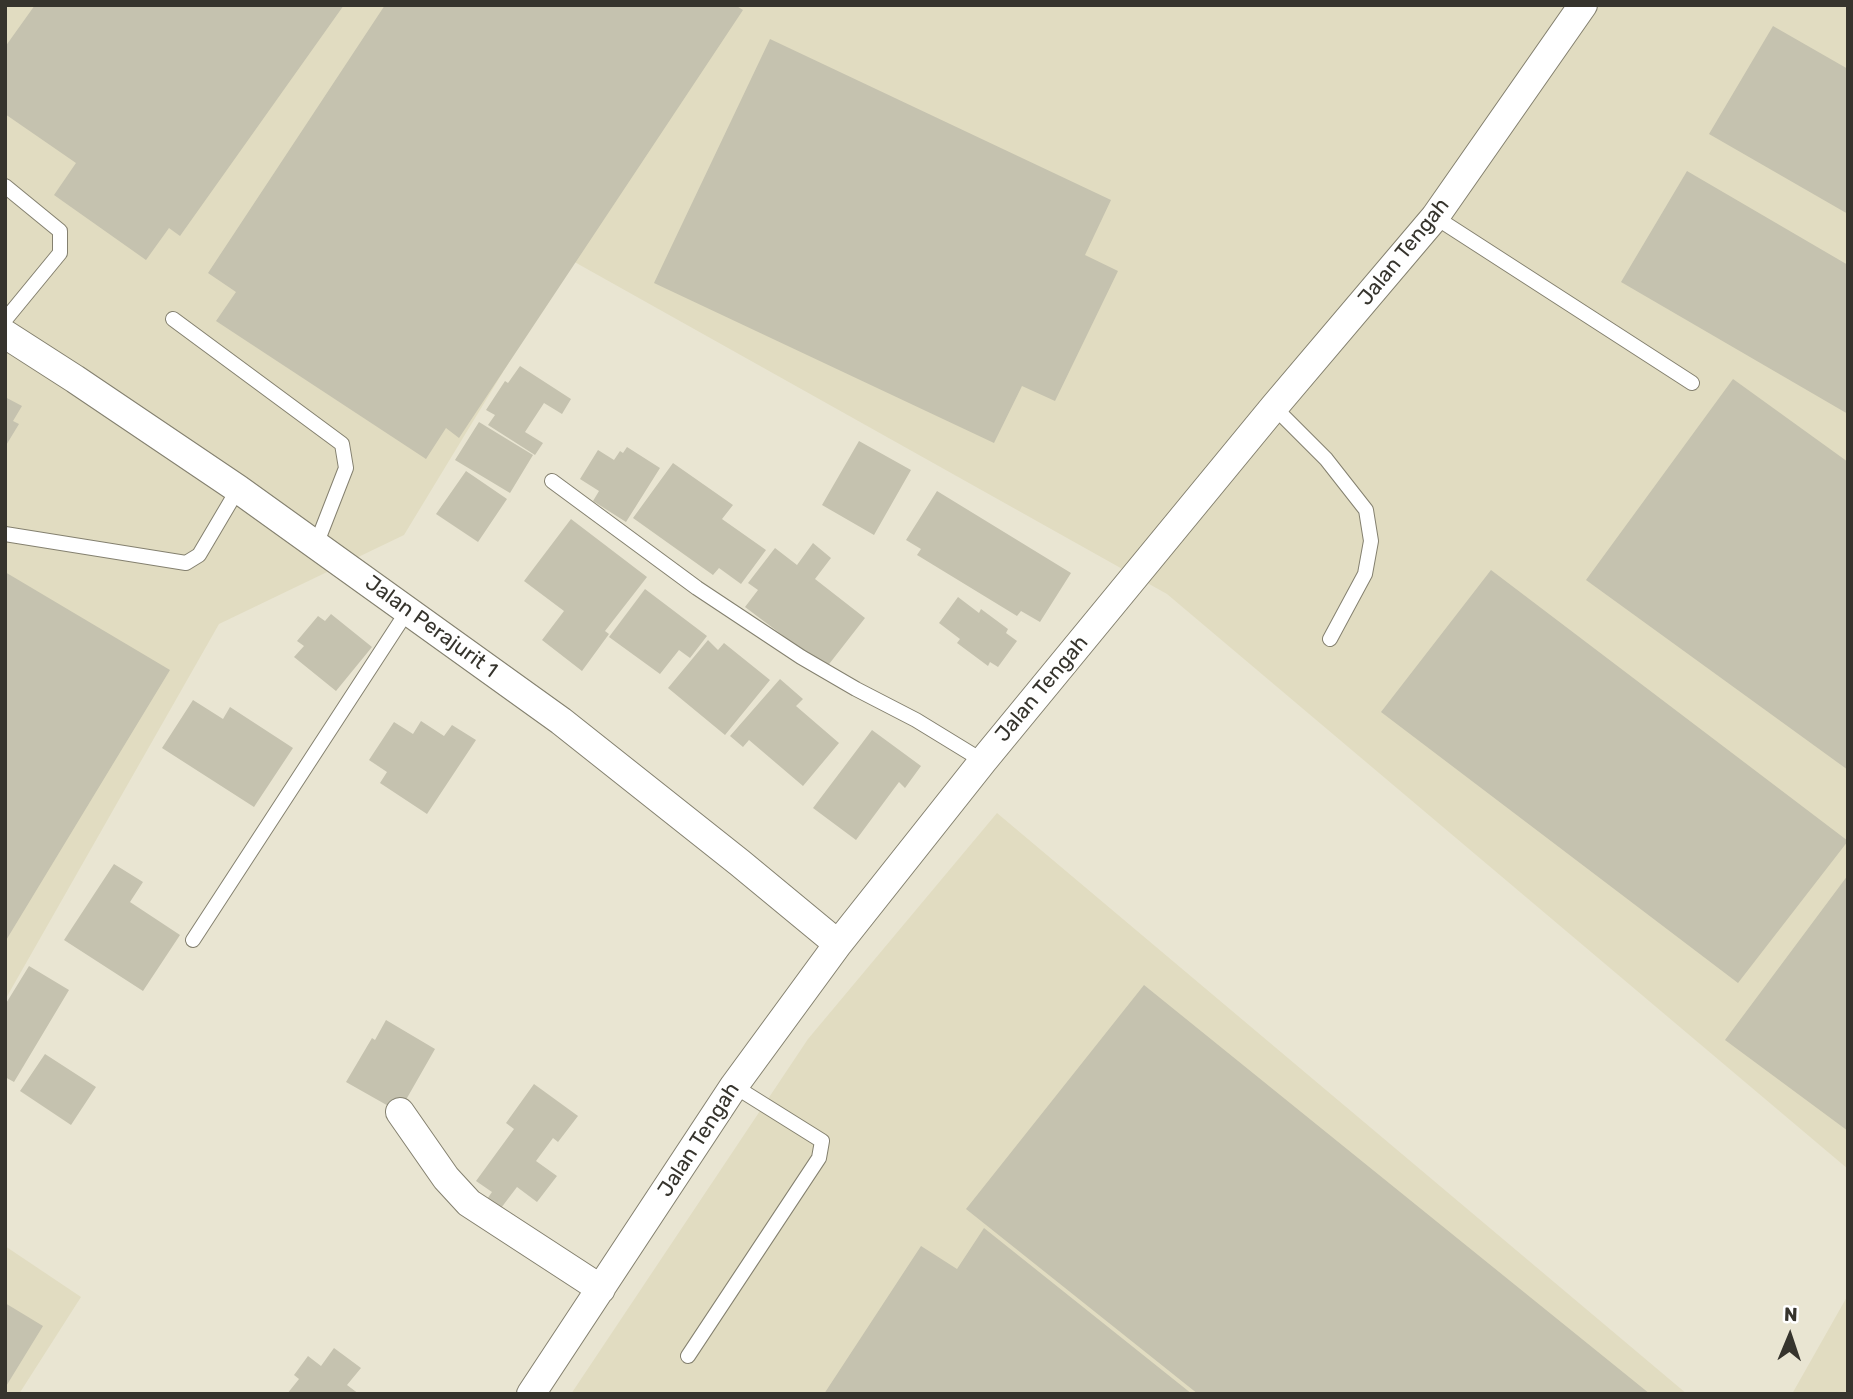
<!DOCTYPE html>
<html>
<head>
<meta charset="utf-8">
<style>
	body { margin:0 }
	#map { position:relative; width:1853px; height:1399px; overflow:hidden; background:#e9e5d2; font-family:Rubik,sans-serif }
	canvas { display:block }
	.frame { position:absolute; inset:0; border:7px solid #36342d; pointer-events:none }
	.north { position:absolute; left:1755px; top:1301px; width:70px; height:70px; -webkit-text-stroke:5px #fff; paint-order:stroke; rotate:2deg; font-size:19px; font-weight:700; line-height:28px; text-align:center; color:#36342d }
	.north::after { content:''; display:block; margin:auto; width:24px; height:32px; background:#36342d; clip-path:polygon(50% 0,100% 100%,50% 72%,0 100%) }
</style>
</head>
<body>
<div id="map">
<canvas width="1853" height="1399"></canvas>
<div class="frame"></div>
<div class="north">N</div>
</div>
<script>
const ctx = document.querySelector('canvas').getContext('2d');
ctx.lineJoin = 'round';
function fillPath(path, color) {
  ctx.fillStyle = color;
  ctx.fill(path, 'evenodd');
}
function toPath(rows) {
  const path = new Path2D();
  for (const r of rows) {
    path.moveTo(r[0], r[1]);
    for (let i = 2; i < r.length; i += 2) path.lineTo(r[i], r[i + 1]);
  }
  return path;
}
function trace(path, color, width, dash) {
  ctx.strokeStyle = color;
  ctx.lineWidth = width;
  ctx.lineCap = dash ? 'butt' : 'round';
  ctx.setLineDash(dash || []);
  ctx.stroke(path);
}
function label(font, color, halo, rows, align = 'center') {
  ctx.font = font + ' Rubik,sans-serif';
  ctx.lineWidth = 6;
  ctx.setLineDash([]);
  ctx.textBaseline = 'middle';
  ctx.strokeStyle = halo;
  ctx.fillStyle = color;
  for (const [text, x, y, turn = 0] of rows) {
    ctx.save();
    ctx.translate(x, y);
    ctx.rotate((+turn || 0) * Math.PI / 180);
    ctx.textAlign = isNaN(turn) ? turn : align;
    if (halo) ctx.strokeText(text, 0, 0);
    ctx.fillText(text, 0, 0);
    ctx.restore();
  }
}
fillPath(toPath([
	[5,5,1848,5,1848,1169,1167,594,571,260,404,535,219,624,5,1000],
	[997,813,1687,1394,571,1394,808,1039],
	[5,1246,81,1297,19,1394,5,1394],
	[1848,1295,1848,1394,1792,1394]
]), '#e1dcc1');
fillPath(toPath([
	[35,5,344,5,180,236,169,228,146,260,54,195,76,163,5,114,5,47],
	[385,5,735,5,743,10,459,438,446,428,426,459,216,321,236,292,208,273],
	[1773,26,1848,69,1848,214,1709,134],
	[770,39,1111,200,1085,255,1118,271,1055,401,1022,386,994,443,654,283],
	[1687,171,1848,265,1848,414,1621,282],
	[520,366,571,399,562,414,544,403,525,432,543,443,535,455,488,425,495,415,486,410,505,381,508,383],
	[1733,379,1848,462,1848,770,1586,580],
	[5,397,22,406,13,421,19,424,5,447],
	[479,422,533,455,510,493,455,460],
	[859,441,911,470,874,535,822,505],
	[627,447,660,468,626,522,593,501,599,491,580,479,598,450,614,460,620,451,623,453],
	[673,463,733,505,722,519,766,550,741,584,719,568,713,575,633,518],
	[466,471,507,499,478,542,436,514],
	[937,491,1071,573,1040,622,1021,611,1017,616,917,555,921,549,906,540],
	[571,519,647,577,605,631,609,634,582,671,542,640,564,611,524,581],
	[813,543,831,558,815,579,865,618,826,668,745,607,758,590,748,583,775,548,797,565],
	[1491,570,1848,841,1738,983,1381,712],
	[5,572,170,670,5,942],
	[645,589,707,636,690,658,679,650,660,674,609,637],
	[958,597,979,613,981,609,1008,629,1006,633,1017,641,998,667,990,662,988,666,957,643,960,639,939,623],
	[331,614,372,647,336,691,294,657,304,646,297,641,318,616,325,621],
	[708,640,718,650,724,643,770,680,725,735,668,688],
	[780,679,803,699,796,706,839,743,803,786,749,740,743,747,730,736],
	[193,700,223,719,230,707,293,748,254,807,162,748],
	[421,721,444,736,452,725,476,740,427,814,380,783,387,772,369,760,394,722,413,734],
	[872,730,921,766,905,788,899,782,856,840,813,808],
	[114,864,143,882,130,902,180,935,143,991,64,940],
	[1848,875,1848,1131,1725,1040],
	[29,966,69,990,14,1082,5,1077,5,1005],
	[1144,985,1650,1394,1198,1394,966,1209],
	[386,1020,435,1049,399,1112,346,1082,372,1038,375,1040],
	[45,1054,96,1087,71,1125,20,1091],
	[534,1084,578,1116,558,1142,553,1138,536,1161,557,1176,537,1202,517,1187,498,1212,485,1202,492,1192,476,1181,514,1129,506,1123],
	[984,1228,1192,1394,824,1394,921,1246,957,1269],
	[5,1303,43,1326,5,1388],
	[334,1348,361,1368,347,1385,359,1394,287,1394,299,1379,294,1375,308,1356,321,1366]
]), '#c5c2af');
const service = toPath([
	[5,186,60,231,60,253,5,320],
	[1435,217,1692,383],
	[173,319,342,444,346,468,316,545],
	[1274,407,1326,459,1366,510,1371,541,1365,574,1330,639],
	[552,481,697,588,801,657,856,689,916,720,983,761],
	[5,534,186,563,199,555,238,489],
	[193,940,408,610],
	[688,1356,819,1158,822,1141,734,1086]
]);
const minor = toPath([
	[5,334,75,379,238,489,561,721,740,863,838,944],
	[400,1112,446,1178,469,1203,601,1289],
	[531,1394,734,1086,838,944,983,761,1274,407,1435,217,1583,5]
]);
trace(service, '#84806f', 16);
trace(minor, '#84806f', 30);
trace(service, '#fff', 14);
trace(minor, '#fff', 28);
label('21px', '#36342d', '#fff', [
	["Jalan Tengah",1404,252,-51],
	["Jalan Perajurit 1",431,627,36],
	["Jalan Tengah",1042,689,-50],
	["Jalan Tengah",699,1140,-57]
]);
</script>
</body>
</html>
